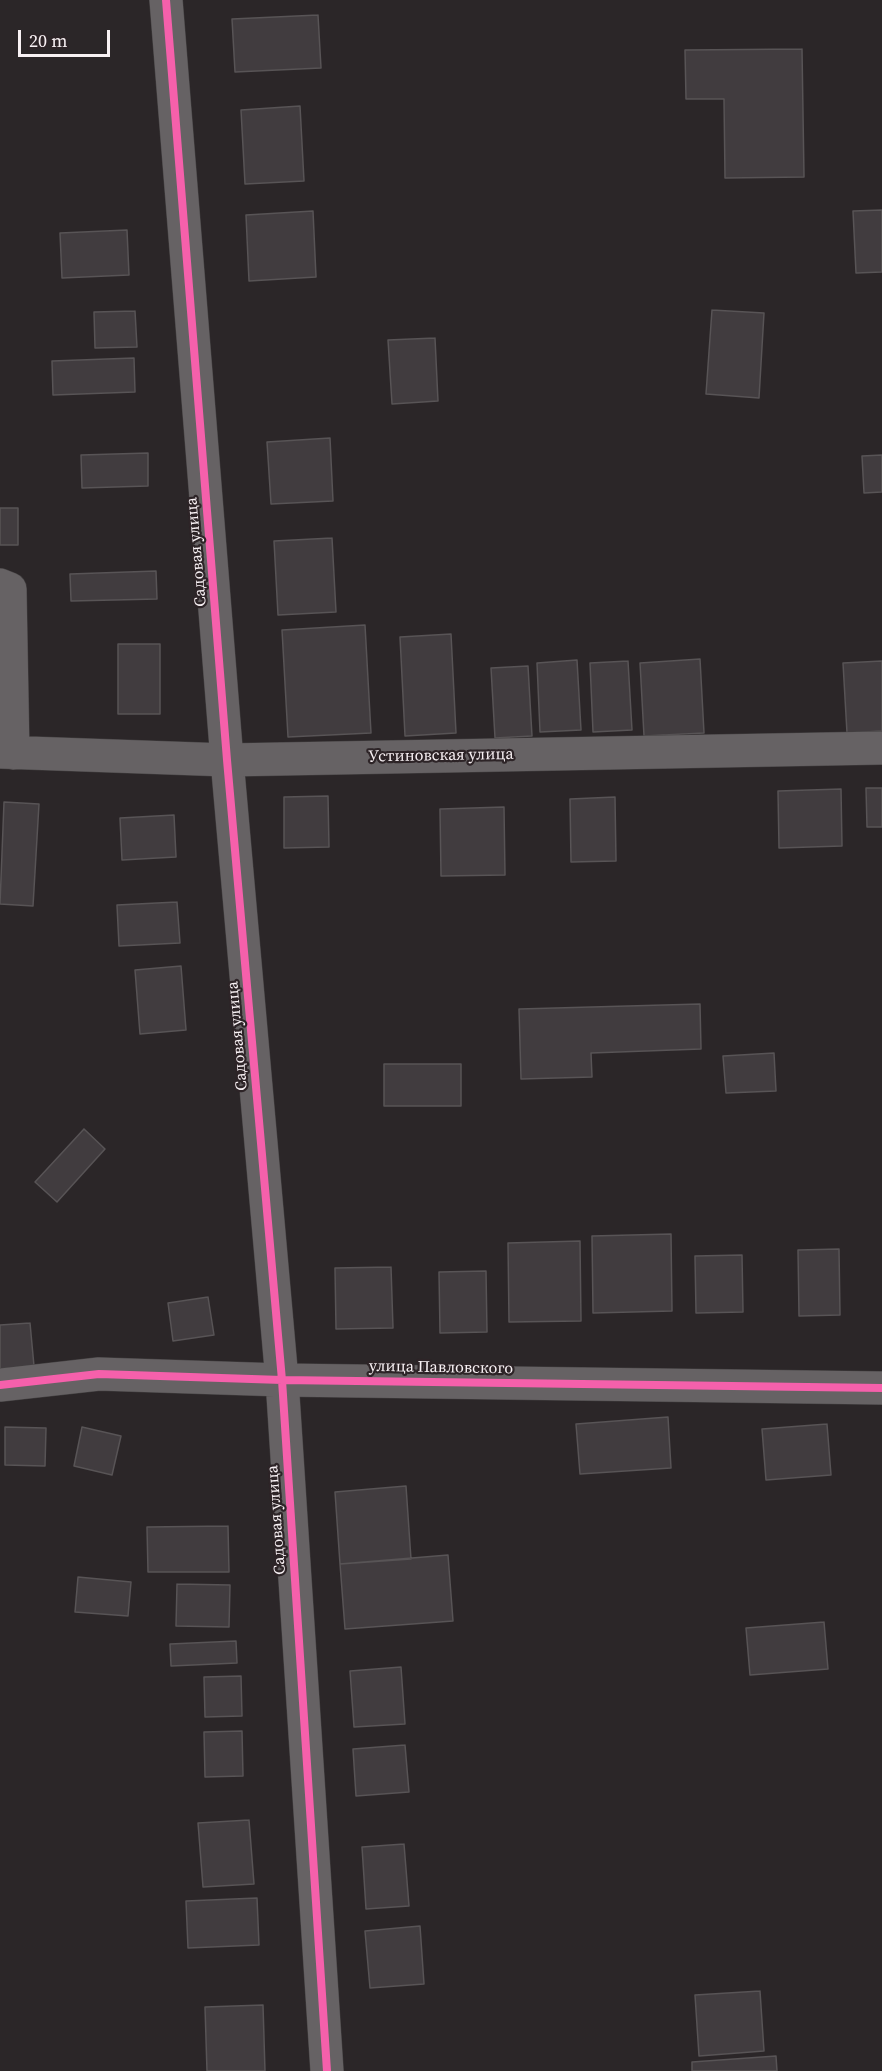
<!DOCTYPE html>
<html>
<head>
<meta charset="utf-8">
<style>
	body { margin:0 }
	#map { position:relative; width:882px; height:2071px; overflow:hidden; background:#2b2628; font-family:"Source Serif 4",serif }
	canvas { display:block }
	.scale { position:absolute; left:18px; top:30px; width:92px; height:27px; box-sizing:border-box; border:3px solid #f8f1f4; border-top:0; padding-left:8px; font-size:18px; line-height:21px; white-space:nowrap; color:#f8f1f4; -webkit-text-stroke:4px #2d2427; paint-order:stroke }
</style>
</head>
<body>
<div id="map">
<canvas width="882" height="2071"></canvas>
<div class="scale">20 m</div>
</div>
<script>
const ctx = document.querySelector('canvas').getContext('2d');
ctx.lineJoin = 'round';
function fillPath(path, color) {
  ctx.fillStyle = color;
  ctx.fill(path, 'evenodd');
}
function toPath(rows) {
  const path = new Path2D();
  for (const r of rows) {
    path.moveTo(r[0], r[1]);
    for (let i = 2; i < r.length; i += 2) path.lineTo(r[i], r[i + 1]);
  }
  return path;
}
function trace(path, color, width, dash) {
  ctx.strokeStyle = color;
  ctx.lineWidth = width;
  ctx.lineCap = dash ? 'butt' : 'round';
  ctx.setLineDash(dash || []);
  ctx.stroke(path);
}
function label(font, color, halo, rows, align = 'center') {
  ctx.font = font + ' "Source Serif 4",serif';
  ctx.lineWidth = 4.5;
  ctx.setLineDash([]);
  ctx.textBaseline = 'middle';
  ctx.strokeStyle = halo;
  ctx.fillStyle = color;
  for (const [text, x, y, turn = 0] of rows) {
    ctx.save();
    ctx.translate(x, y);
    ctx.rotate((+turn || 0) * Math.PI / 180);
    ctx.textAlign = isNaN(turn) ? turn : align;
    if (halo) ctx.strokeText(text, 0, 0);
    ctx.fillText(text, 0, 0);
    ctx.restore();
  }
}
const building = toPath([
	[318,15,321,68,235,72,232,19,318,15],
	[802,49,804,177,725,178,724,99,686,99,685,50,802,49],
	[300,106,304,181,245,184,241,110,300,106],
	[882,210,882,272,856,273,853,211,882,210],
	[313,211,316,277,249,281,246,215,313,211],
	[127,230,129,275,62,278,60,233,127,230],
	[712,310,764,313,759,398,706,394,712,310],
	[135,311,137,347,95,348,94,312,135,311],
	[435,338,438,401,392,404,388,340,435,338],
	[134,358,135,392,53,395,52,361,134,358],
	[330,438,333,501,271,504,267,442,330,438],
	[148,453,148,486,82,488,81,455,148,453],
	[882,455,882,492,864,493,862,456,882,455],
	[0,508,18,508,18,545,0,545,0,508],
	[332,538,336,612,278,615,274,541,332,538],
	[156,571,157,599,71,601,70,574,156,571],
	[365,625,371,733,288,737,282,630,365,625],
	[451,634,456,733,405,736,400,637,451,634],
	[118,644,160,644,160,714,118,714,118,644],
	[700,659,704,733,644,736,640,663,700,659],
	[577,660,581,730,540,732,537,663,577,660],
	[628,661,632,730,593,732,590,663,628,661],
	[882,661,882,731,847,733,843,663,882,661],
	[528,666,532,736,495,738,491,668,528,666],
	[866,788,882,788,882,827,867,827,866,788],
	[841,789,842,846,779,848,778,791,841,789],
	[328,796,329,847,284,848,284,797,328,796],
	[615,797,616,861,571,862,570,799,615,797],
	[4,802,39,804,33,906,0,904,4,802],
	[504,807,505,875,441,876,440,809,504,807],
	[174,815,176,857,122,860,120,818,174,815],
	[177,902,180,943,119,946,117,905,177,902],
	[181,966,186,1030,140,1034,135,970,181,966],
	[700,1004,701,1049,591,1053,592,1077,521,1079,519,1009,700,1004],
	[774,1053,776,1091,726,1093,723,1056,774,1053],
	[384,1064,461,1064,461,1106,384,1106,384,1064],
	[84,1129,105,1149,57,1202,35,1182,84,1129],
	[671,1234,672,1311,593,1313,592,1236,671,1234],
	[580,1241,581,1321,509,1322,508,1243,580,1241],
	[839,1249,840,1315,799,1316,798,1250,839,1249],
	[742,1255,743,1312,696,1313,695,1256,742,1255],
	[391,1267,393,1328,336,1329,335,1268,391,1267],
	[486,1271,487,1332,440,1333,439,1272,486,1271],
	[208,1297,214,1335,173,1341,168,1303,208,1297],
	[30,1323,34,1366,0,1369,0,1325,30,1323],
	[668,1417,671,1468,580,1474,576,1424,668,1417],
	[827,1424,831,1475,766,1480,762,1429,827,1424],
	[5,1427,46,1428,45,1466,5,1465,5,1427],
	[82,1427,121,1436,112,1475,74,1466,82,1427],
	[406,1486,411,1559,340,1564,335,1492,406,1486],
	[228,1526,229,1572,148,1572,147,1527,228,1526],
	[448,1555,453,1621,345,1629,340,1564,448,1555],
	[78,1577,131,1582,128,1616,75,1612,78,1577],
	[177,1584,230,1585,229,1627,176,1626,177,1584],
	[824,1622,828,1669,750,1675,746,1628,824,1622],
	[236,1641,237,1663,171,1666,170,1644,236,1641],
	[401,1667,405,1724,354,1727,350,1671,401,1667],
	[241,1676,242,1716,205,1717,204,1677,241,1676],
	[242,1731,243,1776,205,1777,204,1732,242,1731],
	[405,1745,409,1792,356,1796,353,1749,405,1745],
	[249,1820,254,1884,203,1887,198,1823,249,1820],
	[404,1844,409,1906,366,1909,362,1847,404,1844],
	[257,1898,259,1945,188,1948,186,1901,257,1898],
	[420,1926,424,1984,370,1988,365,1931,420,1926],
	[760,1991,764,2051,699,2056,695,1995,760,1991],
	[263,2005,265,2071,207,2071,205,2007,263,2005],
	[776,2056,777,2071,692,2071,692,2062,776,2056]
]);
fillPath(building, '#413c3f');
trace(building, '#585456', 1.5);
const minor = toPath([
	[166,0,227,760,282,1380,327,2071],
	[0,585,10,589,13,753],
	[0,752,227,760,882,748],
	[0,1385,99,1374,282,1380,882,1388]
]);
trace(minor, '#444142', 34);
trace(minor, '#666264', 33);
trace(toPath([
	[166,0,227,760,282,1380,327,2071],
	[0,1385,99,1374,282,1380,882,1388]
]), '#f560ab', 8);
label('16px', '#f8f1f4', '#2d2427', [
	["Садовая улица",197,552,-95],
	["Устиновская улица",441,756,-1],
	["Садовая улица",238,1036,-95],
	["улица Павловского",441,1368,1],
	["Садовая улица",277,1520,-94]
]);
</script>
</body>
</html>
